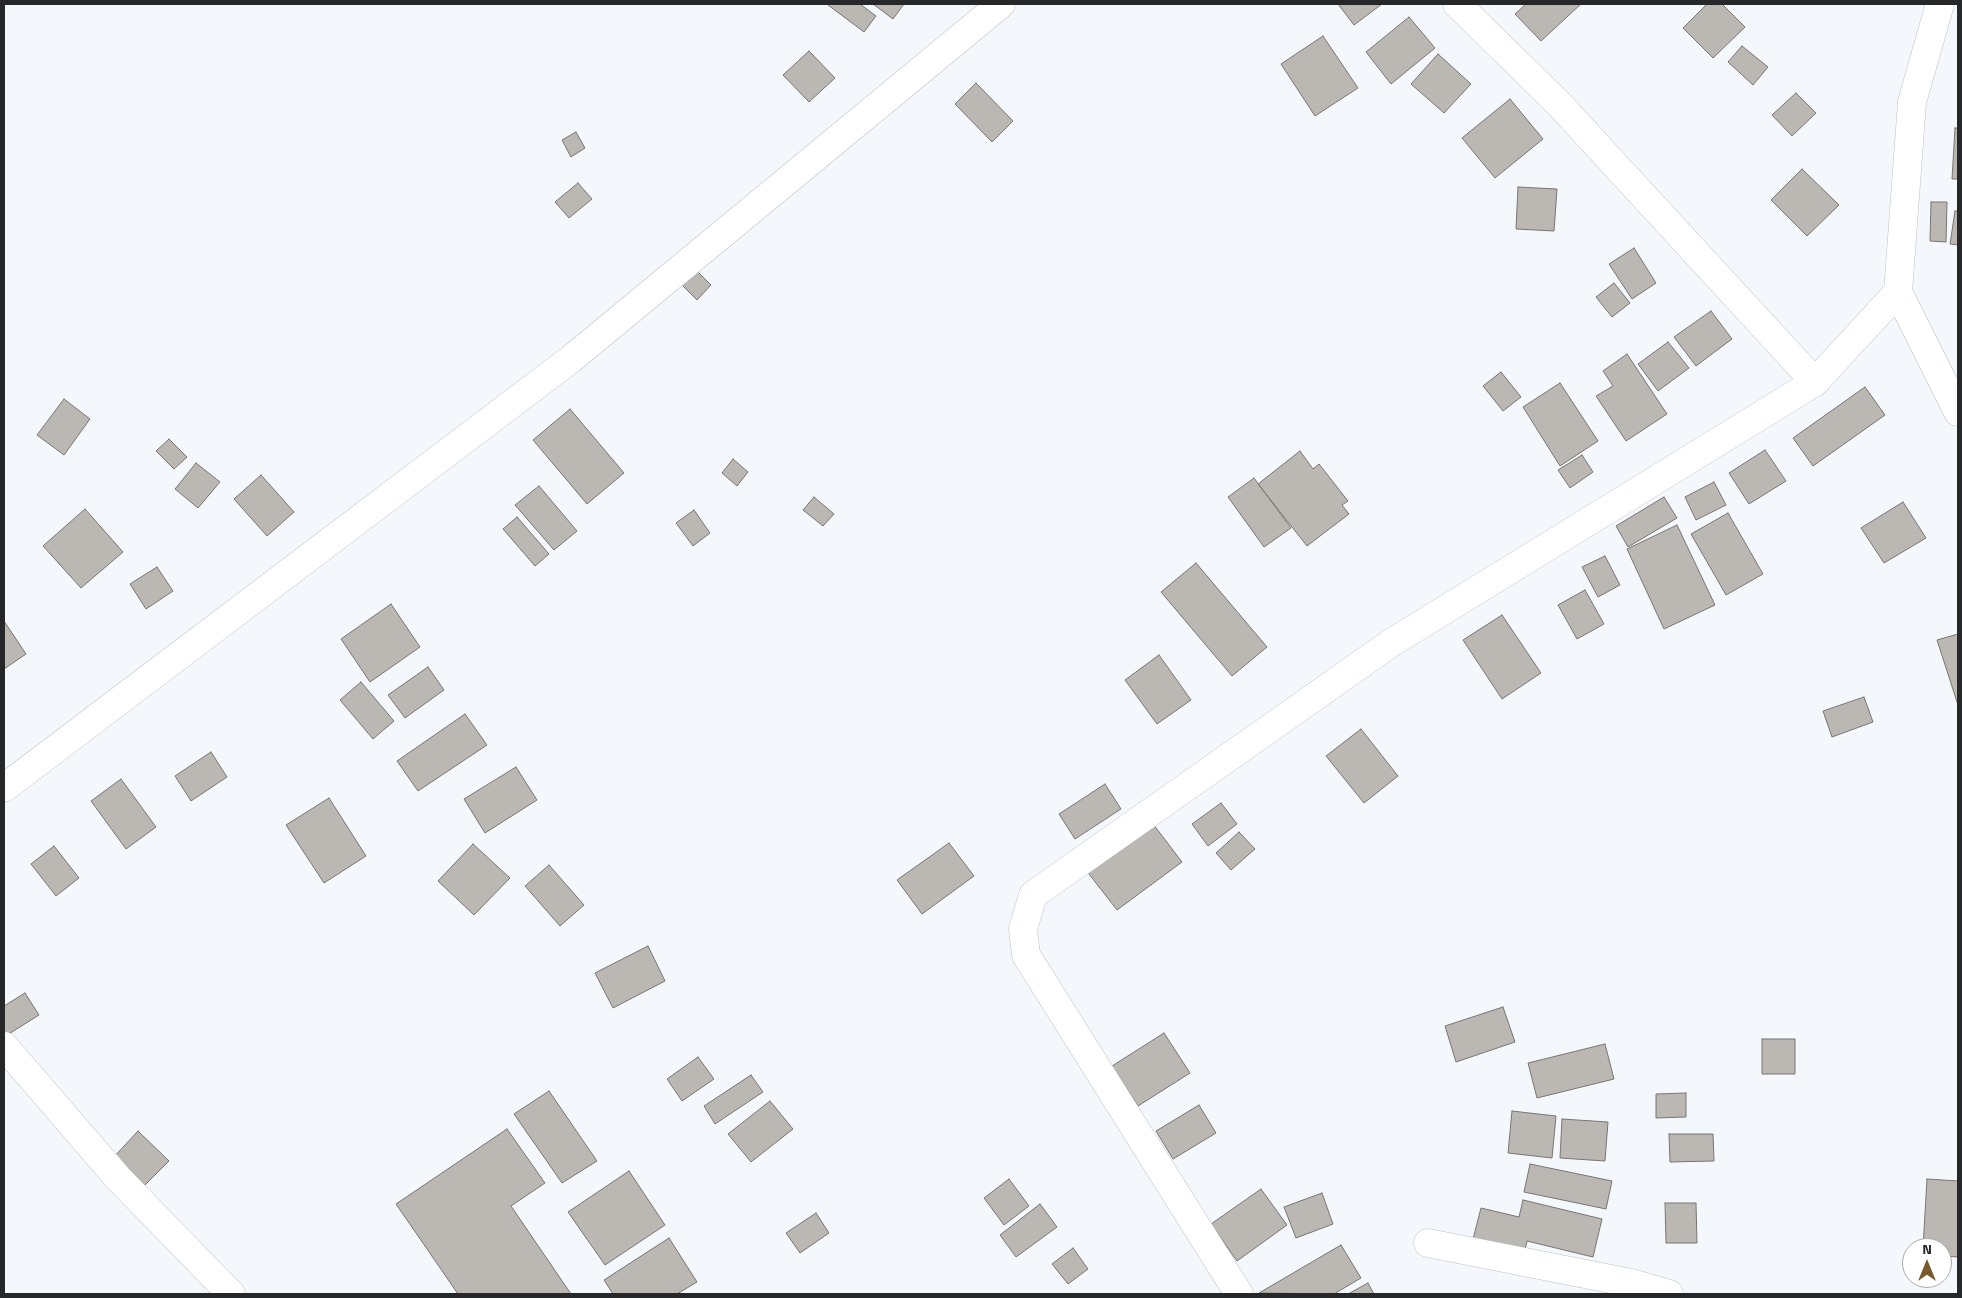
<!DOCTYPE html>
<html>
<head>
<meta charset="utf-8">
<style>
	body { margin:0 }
	#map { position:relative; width:1962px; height:1298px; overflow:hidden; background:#f4f8fc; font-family:"Titillium Web",sans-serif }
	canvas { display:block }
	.frame { position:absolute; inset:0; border:5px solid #262729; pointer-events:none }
	.north { position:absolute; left:1902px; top:1238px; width:50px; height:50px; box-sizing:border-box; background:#fff; border:1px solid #a8a9a9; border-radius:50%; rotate:0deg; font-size:14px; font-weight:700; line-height:20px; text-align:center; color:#262729 }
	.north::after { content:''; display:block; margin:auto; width:18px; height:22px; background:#785a2e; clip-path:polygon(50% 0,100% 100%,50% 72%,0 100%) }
</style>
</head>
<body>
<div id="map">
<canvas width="1962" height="1298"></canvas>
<div class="frame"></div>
<div class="north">N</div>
</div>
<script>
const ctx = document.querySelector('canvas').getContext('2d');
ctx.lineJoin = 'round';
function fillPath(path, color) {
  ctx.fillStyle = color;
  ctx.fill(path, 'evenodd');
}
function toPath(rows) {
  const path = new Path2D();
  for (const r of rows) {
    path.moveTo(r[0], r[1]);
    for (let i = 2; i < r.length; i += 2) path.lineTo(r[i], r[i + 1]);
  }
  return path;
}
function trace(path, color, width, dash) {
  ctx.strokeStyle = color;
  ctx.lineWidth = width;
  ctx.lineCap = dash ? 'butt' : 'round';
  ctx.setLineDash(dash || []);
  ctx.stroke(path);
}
const building = toPath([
	[829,4,860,4,876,16,864,32,828,5,829,4],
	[873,4,904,4,893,19,873,4],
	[1338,4,1382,4,1354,25,1338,4],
	[1526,4,1581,4,1541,41,1515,14,1526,4],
	[1707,4,1722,4,1745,27,1713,58,1683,28,1707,4],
	[1409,17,1435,48,1391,84,1366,52,1409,17],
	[1323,36,1358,88,1315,116,1281,64,1323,36],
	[1742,46,1768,67,1753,85,1728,62,1742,46],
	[809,51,835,78,809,102,783,75,809,51],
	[1438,54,1471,84,1444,113,1411,84,1438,54],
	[976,83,1013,121,992,142,955,104,976,83],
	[1796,93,1816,113,1792,136,1772,115,1796,93],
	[1510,99,1543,139,1495,178,1462,138,1510,99],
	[1955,128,1958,128,1958,179,1952,179,1955,128],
	[576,132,585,148,571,157,562,140,576,132],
	[1802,169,1839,205,1807,236,1771,200,1802,169],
	[578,183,592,199,569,218,555,202,578,183],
	[1518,187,1557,189,1554,231,1516,229,1518,187],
	[1931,202,1947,202,1946,242,1930,241,1931,202],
	[1955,211,1958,211,1958,245,1950,244,1955,211],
	[1634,248,1656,283,1632,299,1609,264,1634,248],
	[688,262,711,285,697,300,673,276,688,262],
	[1614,283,1630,303,1612,317,1596,297,1614,283],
	[1711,311,1732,339,1696,366,1674,337,1711,311],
	[1668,342,1689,368,1658,391,1638,364,1668,342],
	[1627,354,1667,414,1626,441,1596,396,1613,386,1603,371,1627,354],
	[1501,372,1521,397,1503,411,1483,386,1501,372],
	[1560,383,1598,441,1560,466,1523,407,1560,383],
	[1865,387,1885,415,1813,466,1793,438,1865,387],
	[64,399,90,419,64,455,37,435,64,399],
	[570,409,624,473,587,504,533,440,570,409],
	[169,439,187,457,174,469,156,451,169,439],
	[1765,450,1786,481,1749,504,1729,473,1765,450],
	[1300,451,1313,469,1319,464,1348,501,1342,505,1349,514,1307,546,1258,484,1300,451],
	[1582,455,1593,472,1570,488,1558,470,1582,455],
	[733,459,748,472,737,486,722,473,733,459],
	[196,463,220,482,198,508,175,489,196,463],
	[261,475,294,512,267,536,234,499,261,475],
	[1254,478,1291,528,1264,547,1228,497,1254,478],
	[1714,482,1726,505,1696,520,1685,497,1714,482],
	[539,486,577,531,554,550,515,505,539,486],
	[814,497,834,514,823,526,803,510,814,497],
	[1664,497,1677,518,1628,547,1616,526,1664,497],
	[1903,502,1926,538,1884,563,1861,528,1903,502],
	[85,509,123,552,81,588,43,546,85,509],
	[694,510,710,533,693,546,676,523,694,510],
	[1728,513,1763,574,1726,595,1691,534,1728,513],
	[517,517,549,554,535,566,503,529,517,517],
	[1677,525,1715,605,1664,629,1627,549,1677,525],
	[1605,556,1620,585,1598,597,1582,567,1605,556],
	[1196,563,1267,647,1232,676,1161,592,1196,563],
	[157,567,173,591,146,609,130,584,157,567],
	[1585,590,1604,624,1577,639,1558,605,1585,590],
	[391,604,420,647,370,682,341,639,391,604],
	[1502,615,1541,673,1502,699,1463,640,1502,615],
	[4,621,26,654,4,669,4,621],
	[1958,634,1958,705,1937,640,1958,634],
	[1159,655,1191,700,1157,724,1125,680,1159,655],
	[428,667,444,690,405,718,388,695,428,667],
	[361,682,394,721,373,739,340,700,361,682],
	[1864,697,1873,722,1832,737,1823,711,1864,697],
	[465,714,487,745,418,791,397,761,465,714],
	[1361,729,1398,776,1364,803,1326,756,1361,729],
	[211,752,227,777,191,801,175,776,211,752],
	[516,767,537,800,485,833,464,799,516,767],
	[121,779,156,827,126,849,91,801,121,779],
	[1105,784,1121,809,1075,839,1059,814,1105,784],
	[329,798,366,856,324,883,286,825,329,798],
	[1221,803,1237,824,1208,846,1192,824,1221,803],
	[1147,816,1182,862,1117,910,1082,865,1147,816],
	[1239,832,1255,849,1231,870,1216,853,1239,832],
	[949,843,974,876,922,914,897,880,949,843],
	[473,844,510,878,474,915,438,881,473,844],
	[54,846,79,878,56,896,31,864,54,846],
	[549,865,584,905,560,926,525,886,549,865],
	[648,946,665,981,613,1008,595,973,648,946],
	[25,993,39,1015,4,1037,4,1006,25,993],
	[1503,1007,1515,1042,1456,1062,1445,1026,1503,1007],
	[1164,1033,1190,1073,1138,1106,1112,1066,1164,1033],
	[1762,1039,1795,1039,1795,1074,1762,1074,1762,1039],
	[1605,1044,1614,1079,1537,1098,1528,1063,1605,1044],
	[698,1057,714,1079,682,1101,667,1079,698,1057],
	[751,1075,763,1092,715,1124,704,1106,751,1075],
	[549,1091,597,1161,562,1183,514,1114,549,1091],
	[1686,1093,1686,1117,1656,1118,1656,1094,1686,1093],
	[770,1101,793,1129,751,1162,728,1134,770,1101],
	[1199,1105,1216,1133,1173,1159,1156,1131,1199,1105],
	[1512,1111,1556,1116,1552,1158,1508,1153,1512,1111],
	[1562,1119,1608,1122,1605,1161,1560,1158,1562,1119],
	[507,1129,545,1183,511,1206,571,1294,458,1294,396,1204,507,1129],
	[138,1131,169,1161,143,1187,113,1158,138,1131],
	[1669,1134,1713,1134,1714,1161,1670,1162,1669,1134],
	[1530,1164,1612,1181,1606,1209,1524,1192,1530,1164],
	[629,1171,665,1225,605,1265,568,1212,629,1171],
	[1009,1179,1029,1206,1004,1225,984,1198,1009,1179],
	[1927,1179,1958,1181,1958,1257,1942,1256,1942,1248,1923,1248,1927,1179],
	[1261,1189,1287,1225,1237,1261,1211,1224,1261,1189],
	[1322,1193,1333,1224,1296,1238,1284,1207,1322,1193],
	[1523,1200,1602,1219,1593,1257,1527,1241,1524,1255,1472,1243,1481,1208,1519,1217,1523,1200],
	[1665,1203,1696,1203,1697,1243,1666,1243,1665,1203],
	[1040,1204,1057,1227,1016,1257,1000,1235,1040,1204],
	[816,1213,829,1233,800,1253,786,1233,816,1213],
	[669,1238,697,1282,677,1294,613,1294,604,1280,669,1238],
	[1341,1245,1361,1278,1334,1294,1259,1293,1341,1245],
	[1073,1248,1088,1269,1068,1284,1052,1264,1073,1248],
	[1368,1283,1374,1294,1348,1294,1368,1283]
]);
fillPath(building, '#bbb7b3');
trace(building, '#787571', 1);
const minor = toPath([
	[1457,4,1559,104,1815,382],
	[1940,4,1912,102,1898,292,1958,412],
	[4,788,571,359,1001,4],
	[4,1046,118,1178,231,1294],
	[1428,1243,1631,1283,1669,1294],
	[1239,1294,1026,955,1023,929,1033,895,1391,643,1815,382,1898,292]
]);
trace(minor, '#bcc0c4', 29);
trace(minor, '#fff', 28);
</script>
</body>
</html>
